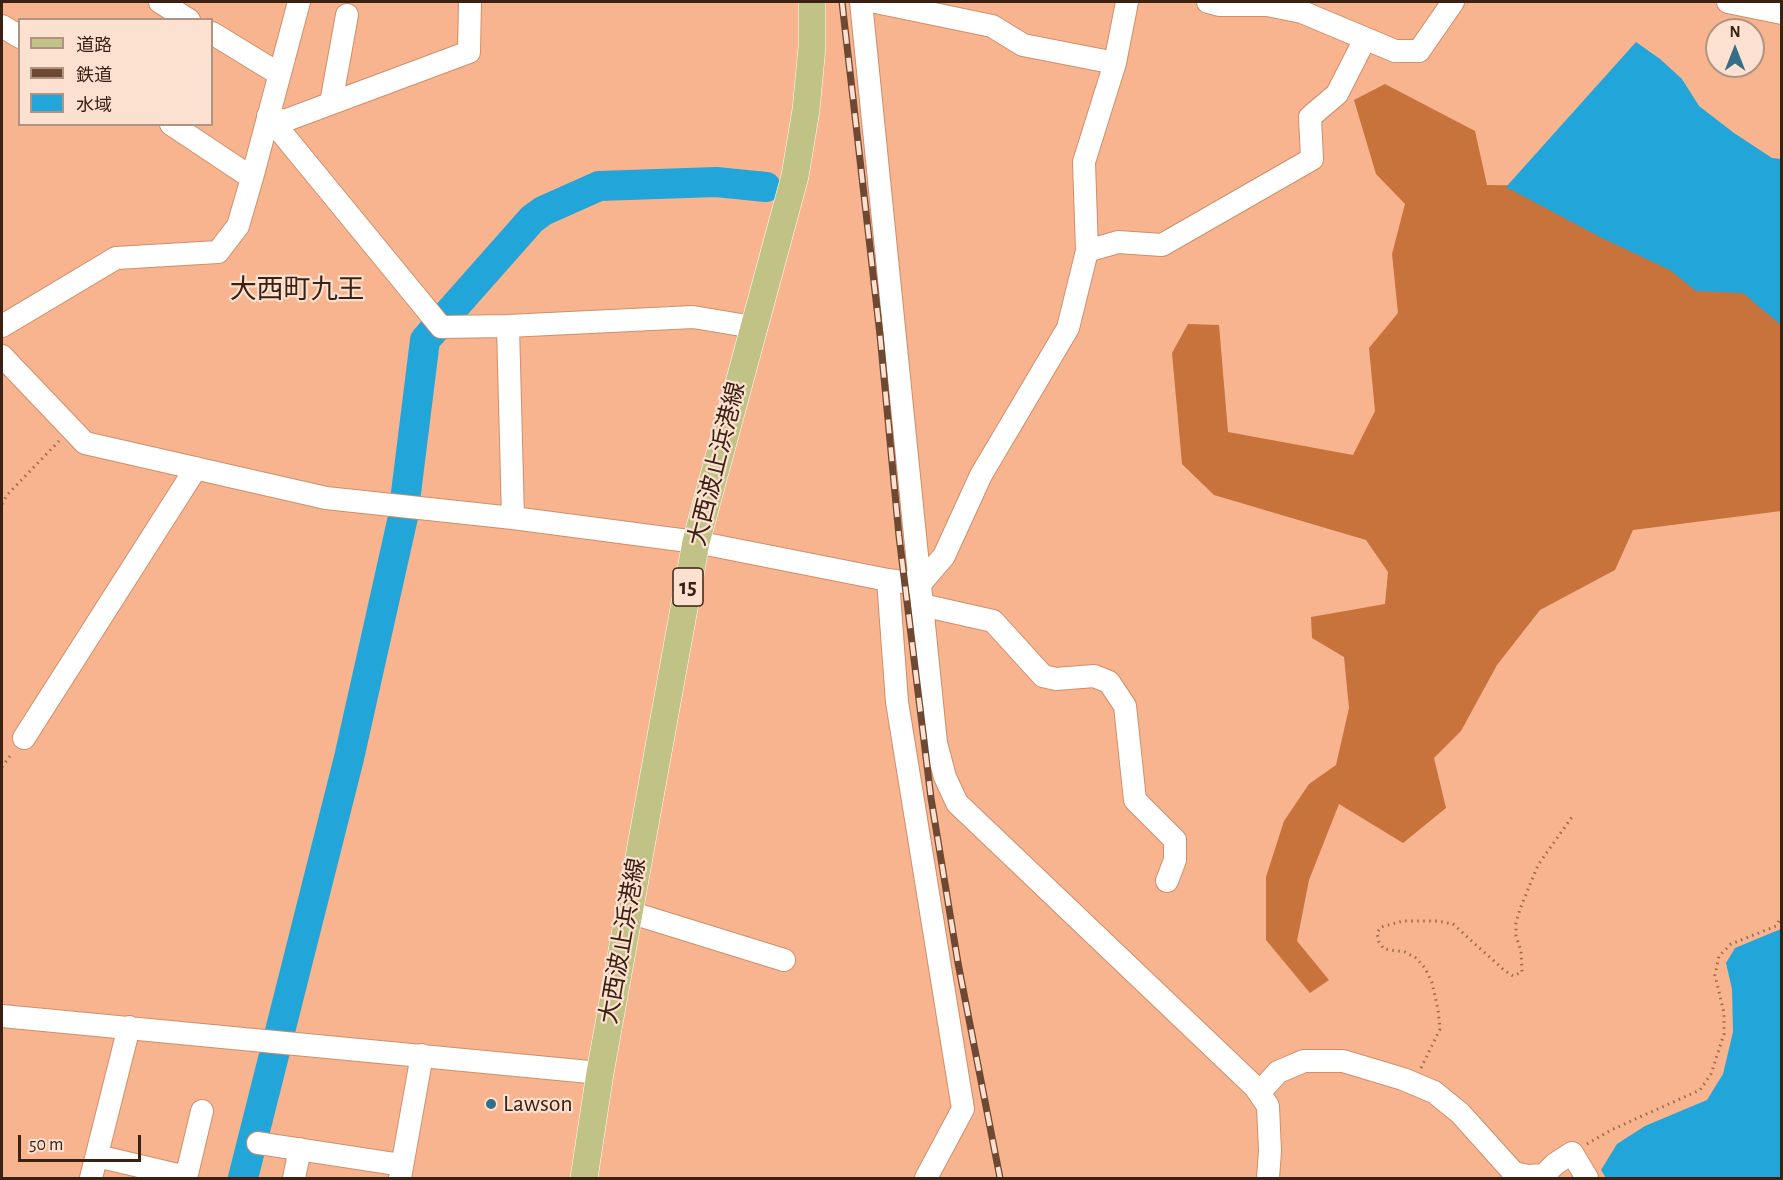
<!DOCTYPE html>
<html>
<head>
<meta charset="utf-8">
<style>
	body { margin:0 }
	#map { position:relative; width:1783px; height:1180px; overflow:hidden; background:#f7b48e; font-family:"Alegreya Sans","Noto Sans JP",sans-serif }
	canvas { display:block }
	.frame { position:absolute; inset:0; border:3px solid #3b2112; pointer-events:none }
	.legend { position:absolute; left:18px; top:18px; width:195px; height:108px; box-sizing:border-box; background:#fce0d0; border:2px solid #af9484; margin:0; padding:8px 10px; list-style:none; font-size:18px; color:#3b2112 }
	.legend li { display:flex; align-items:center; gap:12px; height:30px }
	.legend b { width:30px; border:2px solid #af9484 }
	.north { position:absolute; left:1705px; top:18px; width:60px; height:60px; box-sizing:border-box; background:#fce0d0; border:2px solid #af9484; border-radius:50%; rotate:0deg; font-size:16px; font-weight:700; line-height:24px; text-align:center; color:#3b2112 }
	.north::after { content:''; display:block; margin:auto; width:21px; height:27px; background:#366e88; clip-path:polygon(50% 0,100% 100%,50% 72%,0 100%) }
	.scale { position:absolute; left:18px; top:1135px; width:123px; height:27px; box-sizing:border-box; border:3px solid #3b2112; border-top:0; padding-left:8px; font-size:18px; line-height:21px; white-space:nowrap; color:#3b2112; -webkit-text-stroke:4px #fce0d0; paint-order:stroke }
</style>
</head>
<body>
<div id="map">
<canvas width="1783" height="1180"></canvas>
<div class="frame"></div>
<ul class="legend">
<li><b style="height:8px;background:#c1c285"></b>道路</li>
<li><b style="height:8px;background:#6d4833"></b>鉄道</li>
<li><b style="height:16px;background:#22a5d8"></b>水域</li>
</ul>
<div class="north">N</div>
<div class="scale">50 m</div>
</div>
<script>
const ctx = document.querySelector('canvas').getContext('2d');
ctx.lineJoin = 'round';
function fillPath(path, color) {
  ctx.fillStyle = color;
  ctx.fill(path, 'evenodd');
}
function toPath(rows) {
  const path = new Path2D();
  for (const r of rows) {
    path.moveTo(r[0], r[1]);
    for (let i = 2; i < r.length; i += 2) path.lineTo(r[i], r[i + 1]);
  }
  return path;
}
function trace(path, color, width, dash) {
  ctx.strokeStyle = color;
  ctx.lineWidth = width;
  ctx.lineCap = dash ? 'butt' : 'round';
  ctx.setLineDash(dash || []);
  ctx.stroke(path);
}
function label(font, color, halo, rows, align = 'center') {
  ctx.font = font + ' "Alegreya Sans","Noto Sans JP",sans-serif';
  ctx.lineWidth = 4.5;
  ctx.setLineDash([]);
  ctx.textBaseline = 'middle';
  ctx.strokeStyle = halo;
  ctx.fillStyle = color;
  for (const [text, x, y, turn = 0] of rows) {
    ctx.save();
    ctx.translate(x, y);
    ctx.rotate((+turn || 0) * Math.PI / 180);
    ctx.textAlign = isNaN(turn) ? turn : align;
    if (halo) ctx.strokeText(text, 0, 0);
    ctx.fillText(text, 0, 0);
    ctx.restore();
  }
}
fillPath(toPath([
	[1385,84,1475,131,1487,185,1781,189,1781,511,1633,530,1615,570,1540,610,1497,665,1461,731,1434,758,1446,808,1403,843,1339,804,1309,880,1297,941,1329,980,1310,993,1266,940,1266,877,1284,821,1309,784,1336,765,1349,708,1344,657,1312,638,1311,617,1385,604,1388,572,1366,540,1214,495,1182,464,1172,353,1188,324,1219,325,1228,432,1353,455,1375,411,1369,348,1398,313,1392,254,1405,204,1376,174,1354,100]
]), '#c8723c');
fillPath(toPath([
	[1636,42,1660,59,1682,79,1699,106,1734,133,1772,158,1781,159,1781,325,1743,293,1696,291,1670,270,1602,238,1506,187],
	[1781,929,1781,1178,1606,1178,1601,1170,1617,1144,1645,1126,1707,1100,1723,1074,1733,1032,1732,989,1726,963,1735,948]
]), '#22a5d8');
trace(toPath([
	[243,1178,349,758,403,517,425,340,532,219,543,211,599,186,716,182,766,187]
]), '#22a5d8', 30);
const minor = toPath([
	[160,2,189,20],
	[861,2,936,743,945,777,957,803,1255,1087,1268,1106,1270,1151,1268,1178],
	[876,2,992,26,1023,45,1115,63],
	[1208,2,1219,5,1267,5,1302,12,1395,51,1419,51,1453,2],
	[1728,2,1782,13],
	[2,26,20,37],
	[212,33,279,74],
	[331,103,347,15],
	[268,116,441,327,508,326,693,317,753,327],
	[268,116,284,121,469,52,470,2],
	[252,178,299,2],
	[1087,251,1118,242,1162,245,1312,159,1310,117,1337,94,1365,39],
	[2,326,116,258,218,252,238,226,252,178,171,124],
	[508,326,513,518],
	[2,356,85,443,326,498,513,518,696,542,888,580,920,584],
	[888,580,897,702,963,1109,926,1178],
	[920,584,944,556,981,475,1068,328,1087,251,1084,162,1115,63,1127,2],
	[922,605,993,621,1043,676,1056,679,1094,676,1109,682,1125,706,1135,800,1175,840,1175,860,1167,881],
	[24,738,196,468],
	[629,912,784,960],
	[2,1016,600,1073],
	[1259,1093,1278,1072,1304,1061,1343,1061,1403,1079,1434,1092,1460,1113,1514,1173,1528,1176,1544,1175,1555,1164,1572,1153,1587,1178],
	[258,1143,402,1165],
	[97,1156,186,1177],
	[91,1178,129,1027],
	[186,1178,202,1111],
	[294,1178,300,1149],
	[400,1178,422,1055]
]);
const major = toPath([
	[584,1178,600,1073,696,542,795,176,806,110,812,47,812,2]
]);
trace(minor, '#cf8f6a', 24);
trace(major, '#fff', 28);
trace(toPath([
	[2,504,7,495,59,441],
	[2,767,12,753],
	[1421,1068,1440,1029,1438,1009,1432,983,1425,968,1416,958,1405,952,1384,949,1379,942,1377,933,1381,927,1403,921,1437,921,1453,924,1505,971,1513,976,1522,972,1521,951,1516,936,1516,923,1520,909,1538,865,1572,817],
	[1587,1144,1611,1130,1700,1090,1711,1074,1724,1034,1724,1013,1715,975,1719,956,1731,944,1776,926,1782,916]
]), '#986a4f', 3, [1.5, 4.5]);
trace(minor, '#fff', 22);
trace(major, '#c1c285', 27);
const rail = toPath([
	[842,2,880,335,899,536,931,798,958,963,1000,1178]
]);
trace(rail, '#6d4833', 7);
trace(rail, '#fce0d0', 4.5, [14]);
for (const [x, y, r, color] of [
	[491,1104,6,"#366e88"]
]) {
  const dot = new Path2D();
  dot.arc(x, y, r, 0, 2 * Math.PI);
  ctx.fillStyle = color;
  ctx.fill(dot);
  trace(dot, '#fce0d0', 2);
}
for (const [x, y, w] of [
	[688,587,30]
]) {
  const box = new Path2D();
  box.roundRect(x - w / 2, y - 19, w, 38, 4.5);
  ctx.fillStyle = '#fce0d0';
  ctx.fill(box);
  trace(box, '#3b2112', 1.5);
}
label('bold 22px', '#3b2112', null, [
	["15",688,587]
]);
label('24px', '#3b2112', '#fce0d0', [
	["大西波止浜港線",717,464,-76],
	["大西波止浜港線",623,941,-80]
]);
label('24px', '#3b2112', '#fce0d0', [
	["Lawson",503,1104]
], 'left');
label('27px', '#3b2112', '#fce0d0', [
	["大西町九王",297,290]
]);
</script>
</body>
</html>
